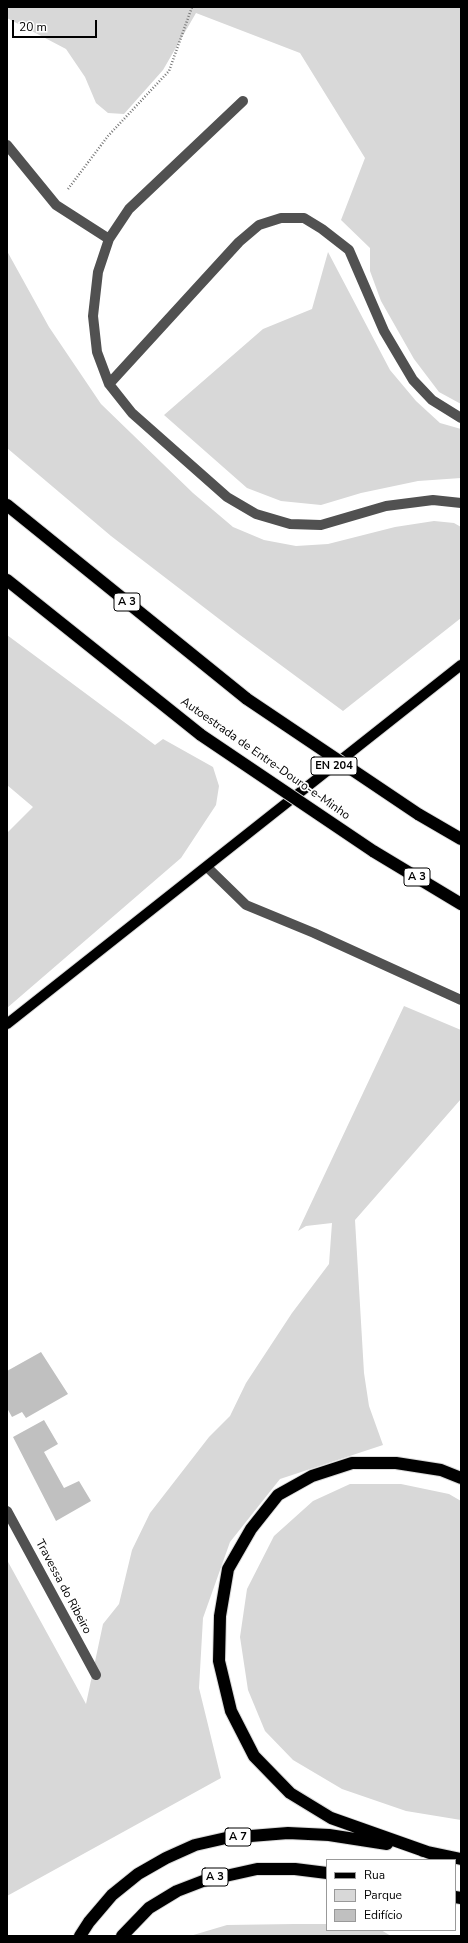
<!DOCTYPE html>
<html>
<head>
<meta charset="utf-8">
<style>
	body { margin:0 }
	#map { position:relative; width:468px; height:1943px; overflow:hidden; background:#fff; font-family:"Nunito Sans",sans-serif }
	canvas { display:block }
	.frame { position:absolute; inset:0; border:8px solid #000; pointer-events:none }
	.legend { position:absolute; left:326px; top:1859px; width:130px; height:72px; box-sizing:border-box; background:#fff; border:1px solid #999; margin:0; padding:5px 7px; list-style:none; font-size:12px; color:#000 }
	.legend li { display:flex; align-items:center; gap:8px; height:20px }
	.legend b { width:20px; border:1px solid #999 }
	.scale { position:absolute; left:12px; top:20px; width:85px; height:18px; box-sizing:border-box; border:2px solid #000; border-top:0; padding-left:5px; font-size:12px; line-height:14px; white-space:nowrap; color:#000; -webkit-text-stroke:3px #fff; paint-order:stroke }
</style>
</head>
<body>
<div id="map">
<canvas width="468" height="1943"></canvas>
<div class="frame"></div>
<ul class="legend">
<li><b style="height:5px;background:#000"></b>Rua</li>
<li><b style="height:11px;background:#d8d8d8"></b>Parque</li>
<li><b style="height:11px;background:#c0c0c0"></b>Edifício</li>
</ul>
<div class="scale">20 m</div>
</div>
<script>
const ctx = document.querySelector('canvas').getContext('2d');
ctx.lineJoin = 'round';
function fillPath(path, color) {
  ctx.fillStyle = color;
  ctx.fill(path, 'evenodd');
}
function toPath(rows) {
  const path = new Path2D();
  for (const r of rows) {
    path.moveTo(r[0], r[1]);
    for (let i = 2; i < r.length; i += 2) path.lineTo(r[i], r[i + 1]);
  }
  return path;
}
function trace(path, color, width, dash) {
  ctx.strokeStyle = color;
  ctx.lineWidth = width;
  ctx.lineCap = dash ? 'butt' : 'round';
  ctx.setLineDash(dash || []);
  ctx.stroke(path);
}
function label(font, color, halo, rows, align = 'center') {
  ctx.font = font + ' "Nunito Sans",sans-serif';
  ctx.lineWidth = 3.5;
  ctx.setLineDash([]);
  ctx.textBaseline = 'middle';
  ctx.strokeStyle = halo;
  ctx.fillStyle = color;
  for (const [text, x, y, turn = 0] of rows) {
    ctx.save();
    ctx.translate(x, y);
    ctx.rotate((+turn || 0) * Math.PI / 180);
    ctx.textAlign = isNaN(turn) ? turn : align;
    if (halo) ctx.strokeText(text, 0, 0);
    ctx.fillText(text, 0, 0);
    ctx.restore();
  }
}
fillPath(toPath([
	[7,7,461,7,461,404,439,392,414,359,381,301,370,271,370,248,341,220,365,158,300,53,196,13,163,70,124,114,108,113,96,103,85,77,66,49,7,18],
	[7,251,49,327,101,404,193,493,233,527,264,540,296,546,328,544,395,527,434,521,454,523,461,527,461,618,343,711,240,635,111,536,7,448],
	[328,252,390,370,416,401,440,423,461,429,461,478,418,481,361,493,321,505,281,501,247,488,164,415,263,329,312,309],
	[7,635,155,745,163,739,213,767,219,786,216,805,181,858,7,1008,7,833,33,807,7,785],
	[404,1006,461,1030,461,1099,355,1220,364,1373,369,1406,383,1445,280,1479,230,1542,203,1618,199,1688,221,1778,7,1896,7,1560,86,1704,103,1624,119,1604,132,1550,150,1513,209,1437,230,1416,246,1383,292,1313,329,1264,332,1223,306,1226,298,1231],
	[350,1484,401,1484,449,1494,461,1501,461,1820,406,1811,342,1789,293,1760,265,1731,248,1690,240,1637,247,1589,274,1536,313,1501],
	[294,1924,327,1924,327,1930,381,1930,391,1936,190,1936,227,1925]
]), '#d8d8d8');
fillPath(toPath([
	[41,1352,68,1394,26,1418,22,1412,12,1417,7,1408,7,1371],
	[44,1420,58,1444,44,1452,64,1488,79,1481,91,1501,56,1521,13,1437]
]), '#c0c0c0');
const major = toPath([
	[7,1024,461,665]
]);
const highway = toPath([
	[7,505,247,699],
	[7,580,201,735],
	[418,814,461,839],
	[373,851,461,904],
	[423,1851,461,1859],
	[430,1853,331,1818,290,1793,254,1756,231,1711,219,1661,220,1616,228,1569,251,1529,278,1495,312,1476,352,1463,396,1463,441,1470,461,1478],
	[455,1897,461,1898],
	[80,1936,89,1922,112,1895,138,1874,166,1858,195,1845,226,1838,288,1833,329,1835,387,1844],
	[122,1936,149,1908,177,1891,203,1881,257,1869,295,1869,327,1873]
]);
trace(major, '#dbdbdb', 12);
trace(highway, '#dbdbdb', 14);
trace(toPath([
	[68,189,108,136,169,71,192,7]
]), '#737373', 2.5, [1, 2]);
trace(toPath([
	[243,101,129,209,109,239,98,272,93,316,97,352,109,384,132,413,227,497,256,514,290,524,321,525,386,506,433,500,461,503],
	[7,145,56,205,109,239],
	[109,384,239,242,259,225,281,218,304,218,322,229,349,250,384,331,413,380,432,400,461,418],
	[207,867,246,905,314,933,461,1000],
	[7,1511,96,1675]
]), '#515151', 10);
trace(major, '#000', 10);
trace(highway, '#000', 12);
const highwayBridge = toPath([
	[247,699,418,814],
	[201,735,373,851]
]);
trace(highwayBridge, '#dbdbdb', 14, []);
trace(highwayBridge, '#000', 12);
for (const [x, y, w] of [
	[127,602,26],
	[334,766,46],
	[417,877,26],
	[238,1837,26],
	[215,1877,26]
]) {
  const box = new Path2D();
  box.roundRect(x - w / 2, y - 9, w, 18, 3);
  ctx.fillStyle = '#fff';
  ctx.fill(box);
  trace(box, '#000', 1);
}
label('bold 11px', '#000', null, [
	["A 3",127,602],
	["EN 204",334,766],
	["A 3",417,877],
	["A 7",238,1837],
	["A 3",215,1877]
]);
label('12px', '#000', '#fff', [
	["Autoestrada de Entre-Douro-e-Minho",265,759,35],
	["Travessa do Ribeiro",63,1587,62]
]);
</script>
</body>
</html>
